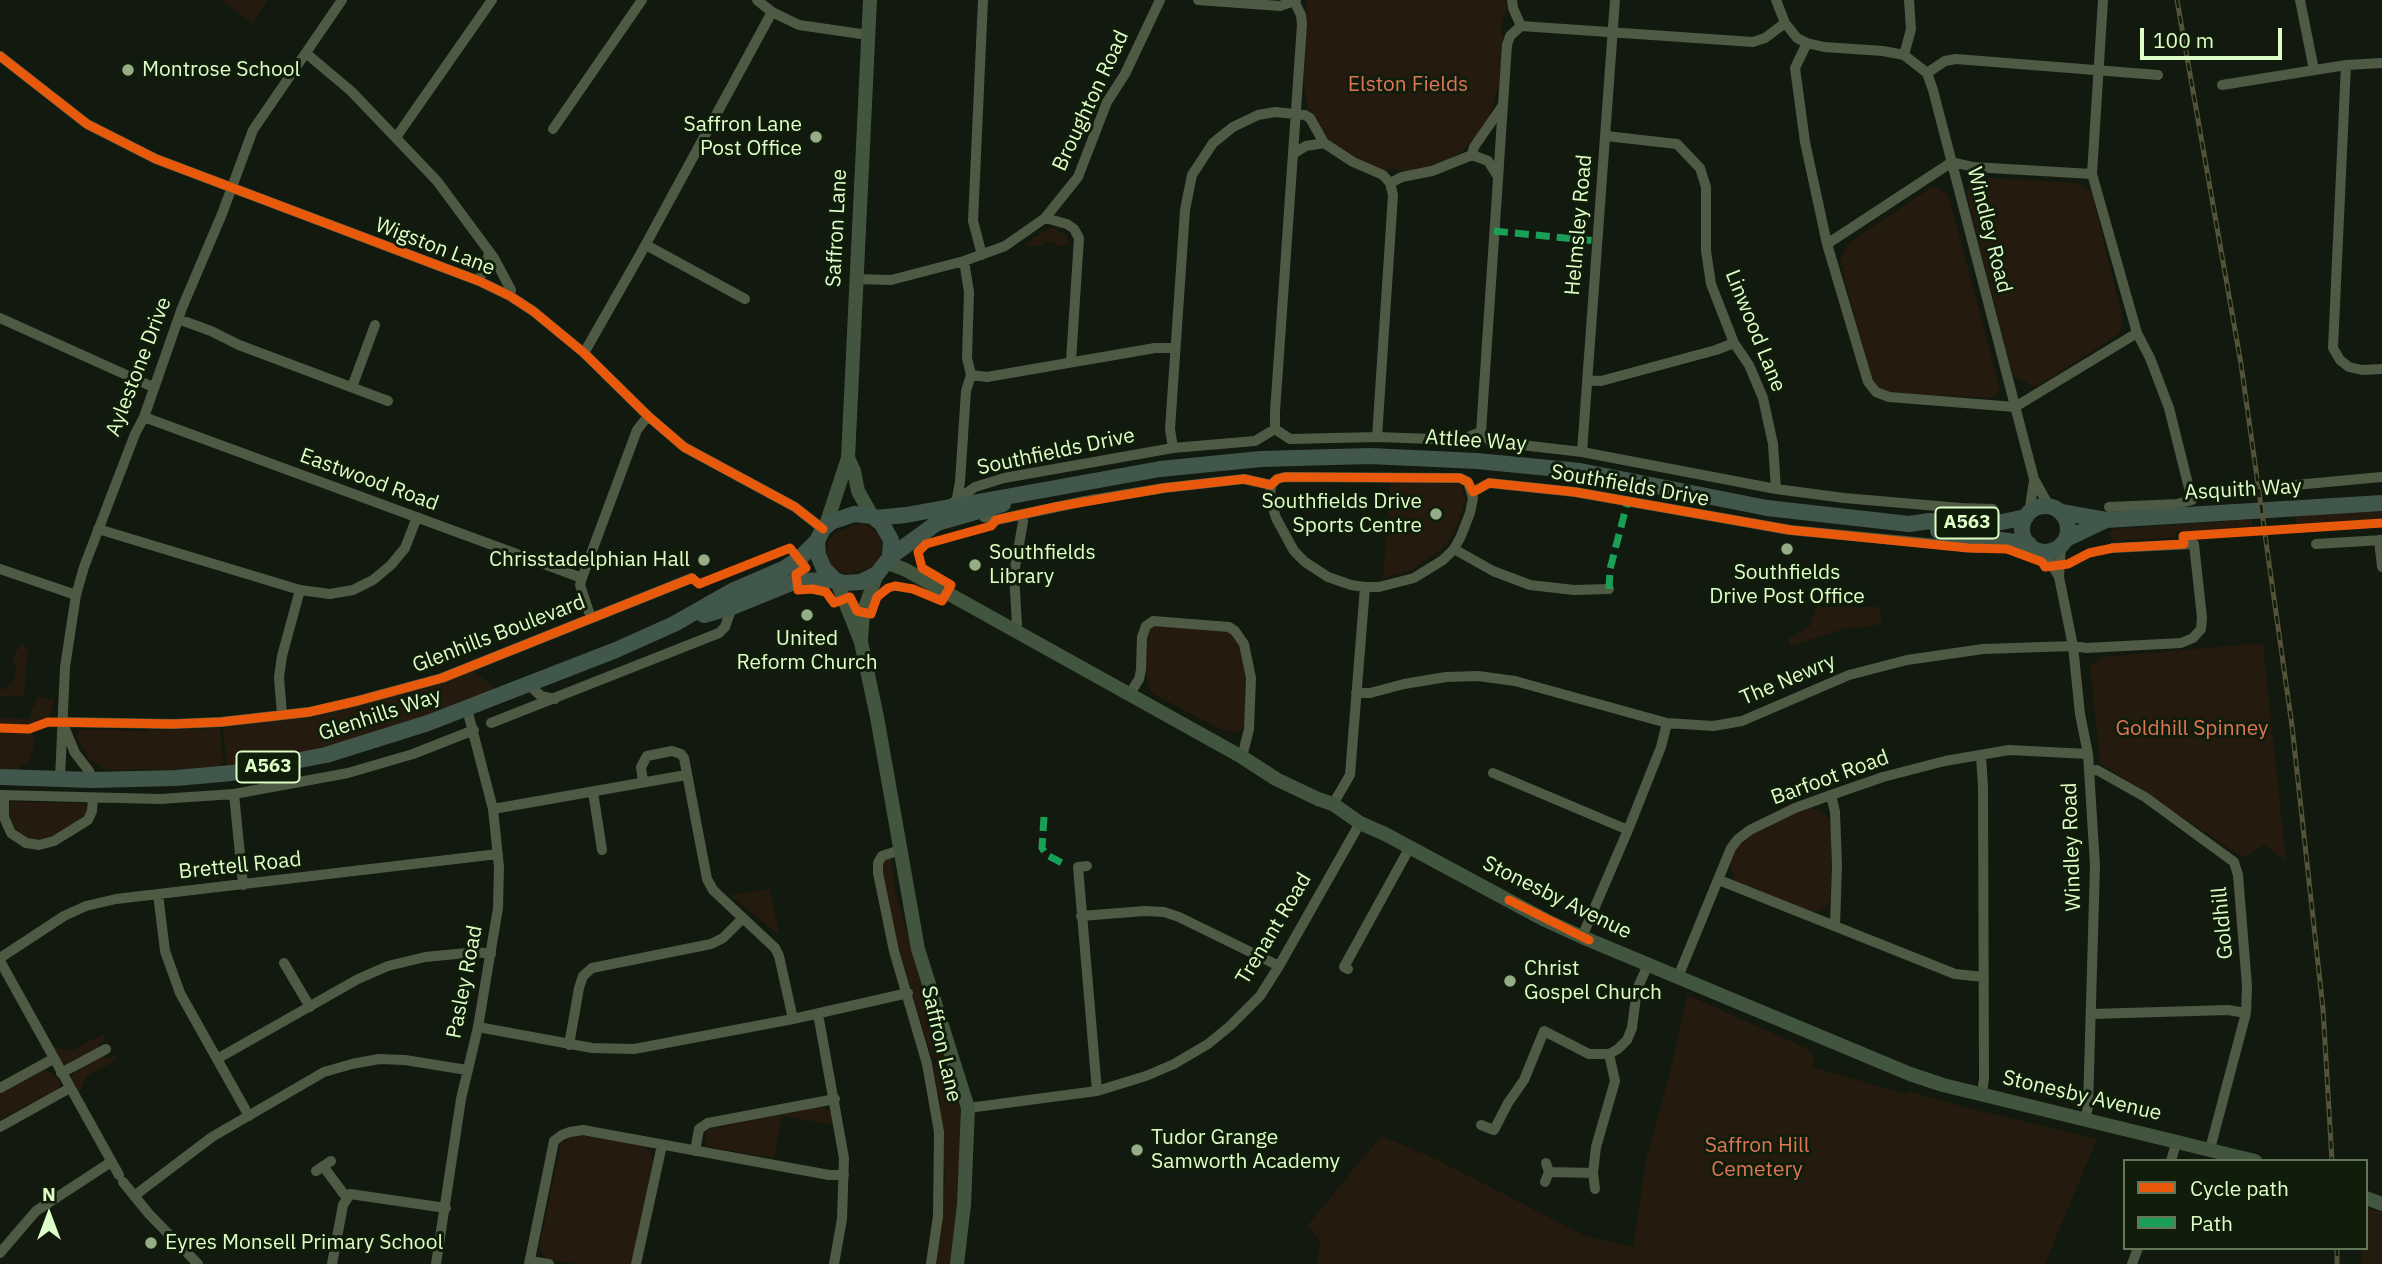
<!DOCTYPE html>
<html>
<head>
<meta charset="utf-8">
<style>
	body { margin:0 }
	#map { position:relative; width:2382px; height:1264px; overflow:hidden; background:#12190f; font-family:"IBM Plex Sans",sans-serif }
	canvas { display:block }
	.legend { position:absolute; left:2123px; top:1159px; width:245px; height:91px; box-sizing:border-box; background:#111d0b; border:2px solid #637756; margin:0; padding:9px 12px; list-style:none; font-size:21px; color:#ddffc7 }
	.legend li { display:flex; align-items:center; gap:14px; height:35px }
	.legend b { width:35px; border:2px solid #637756 }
	.north { position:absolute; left:14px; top:1180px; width:70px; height:70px; -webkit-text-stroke:5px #111d0b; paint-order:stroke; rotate:0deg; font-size:19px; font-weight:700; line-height:28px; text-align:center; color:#ddffc7 }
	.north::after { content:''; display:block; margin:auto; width:24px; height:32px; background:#ddffc7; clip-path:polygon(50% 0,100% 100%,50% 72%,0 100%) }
	.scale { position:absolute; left:2140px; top:28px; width:142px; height:32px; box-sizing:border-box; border:4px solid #ddffc7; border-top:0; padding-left:9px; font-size:21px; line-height:24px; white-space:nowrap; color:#ddffc7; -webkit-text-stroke:5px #111d0b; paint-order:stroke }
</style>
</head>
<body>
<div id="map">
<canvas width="2382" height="1264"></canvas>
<ul class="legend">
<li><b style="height:9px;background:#e8590c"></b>Cycle path</li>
<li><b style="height:9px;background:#1a9f57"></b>Path</li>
</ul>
<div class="north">N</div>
<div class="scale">100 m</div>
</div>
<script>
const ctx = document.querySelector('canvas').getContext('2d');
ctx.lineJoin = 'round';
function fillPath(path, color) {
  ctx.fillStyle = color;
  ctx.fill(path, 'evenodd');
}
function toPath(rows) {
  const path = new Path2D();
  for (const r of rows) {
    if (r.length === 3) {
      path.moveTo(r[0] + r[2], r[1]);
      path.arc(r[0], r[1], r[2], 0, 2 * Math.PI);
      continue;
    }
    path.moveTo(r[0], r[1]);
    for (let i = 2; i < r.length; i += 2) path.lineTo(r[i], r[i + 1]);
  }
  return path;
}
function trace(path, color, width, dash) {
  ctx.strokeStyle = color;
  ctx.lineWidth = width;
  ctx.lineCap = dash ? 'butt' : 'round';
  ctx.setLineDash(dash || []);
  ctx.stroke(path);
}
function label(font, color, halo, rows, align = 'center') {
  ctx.font = font + ' "IBM Plex Sans",sans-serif';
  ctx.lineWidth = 6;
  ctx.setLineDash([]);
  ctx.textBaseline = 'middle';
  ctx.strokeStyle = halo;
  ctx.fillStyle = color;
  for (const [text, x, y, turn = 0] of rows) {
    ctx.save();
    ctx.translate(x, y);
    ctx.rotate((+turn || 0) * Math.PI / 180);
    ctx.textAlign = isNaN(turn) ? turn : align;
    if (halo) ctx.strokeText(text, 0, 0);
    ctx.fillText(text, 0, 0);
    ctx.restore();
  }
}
fillPath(toPath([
	[221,0,268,0,252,23],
	[1307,0,1506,0,1506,11,1501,23,1503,39,1499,86,1489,117,1480,132,1463,151,1445,161,1424,169,1399,171,1394,168,1385,170,1355,161,1329,141,1318,127,1308,109,1303,80],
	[1975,177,2078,183,2091,190,2123,320,2119,334,2036,387,2013,376,1966,192],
	[1933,186,1948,194,2000,388,1994,398,1892,393,1879,390,1871,379,1840,261,1849,243],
	[1054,228,1067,236,1069,246,1056,245,1051,242,1046,242,1041,246,1025,245,1042,232],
	[1390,482,1461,484,1466,501,1454,533,1442,549,1413,569,1383,579],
	[2382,509,2382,519,2296,525,2295,516],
	[2252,519,2252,528,2175,532,2175,538,2115,541,2108,534,2112,529],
	[861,523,870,526,879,534,882,541,881,554,876,563,869,568,848,574,840,572,833,568,827,558,828,541,836,532],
	[1817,607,1879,607,1882,624,1854,629,1852,626,1791,646,1787,639,1809,627],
	[1156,625,1226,630,1237,638,1247,673,1244,727,1240,732,1221,730,1152,693,1147,683,1146,635,1149,628],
	[2263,643,2286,861,2264,845,2244,858,2100,763,2090,666,2100,657],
	[21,644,28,649,24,696,0,696,0,690,8,687,15,678,16,666,12,658],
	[473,671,497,689,350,743,227,767,223,728,274,720],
	[36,697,54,699,50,717,31,727,0,726,0,718,31,719,31,708,34,708],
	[220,728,223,762,219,766,184,769,105,770,89,759,77,738,79,729,136,731],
	[0,731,32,732,35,743,27,765,20,765,20,770,0,770],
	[10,802,83,803,88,808,89,813,65,831,47,839,31,839,25,837,14,826,9,814],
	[1809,808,1820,810,1827,816,1831,825,1832,888,1832,898,1827,906,1818,911,1806,911,1739,884,1733,878,1730,862,1736,846,1763,825],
	[887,858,891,858,896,896,947,1056,932,1059,896,939,882,867],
	[770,889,779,933,778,934,730,895],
	[1687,995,1806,1048,1813,1056,1813,1067,1905,1094,1909,1091,1964,1107,2097,1139,2045,1264,1317,1264,1320,1241,1307,1226,1381,1136,1436,1159,1585,1236,1633,1247,1646,1160,1671,1068],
	[103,1034,106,1040,99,1043,99,1048,66,1064,61,1061,54,1048,73,1050],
	[114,1055,117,1060,87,1076,79,1093,71,1077,77,1069,103,1056,107,1059],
	[942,1065,949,1072,961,1115,961,1184,952,1264,935,1264,945,1181,940,1103,933,1067],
	[42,1069,53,1073,60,1082,59,1088,55,1093,31,1106,29,1104,0,1120,0,1092],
	[821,1106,834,1114,836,1125,782,1116,774,1158,705,1146,707,1130],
	[581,1135,644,1146,651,1154,653,1161,635,1261,632,1264,577,1264,546,1259,539,1247,561,1144,572,1137],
	[2366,1208,2382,1212,2382,1264,2362,1264,2361,1248,2366,1248]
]), '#241a0e');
trace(toPath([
	[757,0,772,12,799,25,868,35],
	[1198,0,1280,6,1294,1],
	[1776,0,1785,23,1797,38,1807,43,1824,47,1883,51,1904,55,1927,73,1933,90,2034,479,2049,506],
	[2300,0,2314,70],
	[1521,26,1753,42,1765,38,1785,23],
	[1807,43,1795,68,1805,142,1827,244,1868,382,1876,392,1889,397,2015,407,2137,333,2092,174,1973,167,1952,162,1827,244],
	[307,54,351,91,437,181,494,258,511,290,510,296],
	[1904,55,1911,29,1909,0],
	[0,56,87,124,156,159,479,281,510,296,533,311,584,353,648,416,684,447,795,507,823,529],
	[2346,65,2333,348,2340,360,2349,367,2362,370,2382,369],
	[1927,73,1945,61,1956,59,2158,75],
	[2222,85,2346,65,2382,63],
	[553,129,642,0],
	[397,136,492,0],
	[1606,136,1677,144,1700,168,1706,187,1706,251,1711,284,1734,343,1749,365,1763,398,1773,444,1776,489],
	[1293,154,1306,146,1324,143],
	[1472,155,1488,161,1497,175],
	[2092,174,2103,0],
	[1045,218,1067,224,1074,229,1079,238,1071,361],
	[646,245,745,299],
	[982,255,973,221,983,0],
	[856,279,891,280,964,261,1005,246,1045,218,1078,177,1107,102,1125,74,1160,0],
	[479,281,489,254],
	[0,318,153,387],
	[178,319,211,331,239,345,388,401],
	[584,353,641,253,772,12],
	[971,375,987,377,1155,348,1175,348],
	[1588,380,1601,381,1716,350,1734,343],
	[352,387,375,325],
	[144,417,582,578],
	[1275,429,1275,412,1302,24,1301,15,1294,1,1296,0],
	[1481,432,1507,45,1510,36,1521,26,1513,8,1512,0],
	[1377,437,1393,195,1390,183],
	[1173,448,1170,429,1185,210,1192,175,1213,143,1233,127,1258,115,1275,112,1305,115,1310,118,1324,143,1353,162,1383,175,1390,183,1402,177,1432,171,1472,155,1474,147,1503,105],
	[1582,452,1615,0],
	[2295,485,2382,477],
	[1473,492,1489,483,1575,492,1790,530,1979,548],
	[957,498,960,482,966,391,971,375,967,358,969,292,964,261],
	[948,506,975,487,1004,478,1173,448,1255,441,1275,429,1290,439,1377,437,1460,440,1481,432,1489,440,1496,442,1582,452,1776,489,1844,498,1961,508,1975,523],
	[2109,507,2177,504,2192,500,2169,408,2150,358,2137,333],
	[1961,508,1993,509],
	[981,513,984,517,996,520,1085,501,1164,488,1244,479,1271,485,1277,479,1285,477,1460,478,1468,482,1473,498,1470,513,1461,536,1454,549,1443,560,1414,578,1379,587,1365,587,1351,585,1328,577,1305,562,1294,551,1276,518,1270,498,1271,485],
	[2029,513,2034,481],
	[98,529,300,590,330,594,353,590,373,580,391,565,405,548,417,517],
	[2379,540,2382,567],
	[2316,544,2382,540],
	[2061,545,2059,577,2073,646,2080,714,2088,754,2095,865,2088,1107,2085,1119],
	[1454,549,1493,571,1530,585,1574,590,1609,589],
	[2044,551,2059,577],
	[0,569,76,595],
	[591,618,580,585,582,578,637,430,648,416],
	[1015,631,1017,625,1014,573,1023,522,1022,515],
	[529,685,541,696,555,699],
	[1356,693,1370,693,1404,684,1446,677,1478,676,1515,681,1667,723,1713,726,1742,721,1849,675,1907,660,1983,649,2073,646,2086,648,2181,643,2193,638,2201,629,2202,618,2194,544,2113,548],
	[1129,695,1139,679,1141,670,1142,637,1146,626,1153,621,1229,627,1235,631,1244,644,1251,678,1249,729,1242,757],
	[282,715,279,677,282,656,300,590],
	[491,723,719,633,725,627,732,607],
	[1981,755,1983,787,1984,1078,1982,1094],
	[2090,771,2097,770,2145,797,2234,862,2238,875,2247,986,2246,1013,2210,1149],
	[1493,773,1628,830],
	[60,779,65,667,76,595,84,567,135,434,144,417,182,308,222,214,253,130,342,0],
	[92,780,89,771,75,753,62,722,173,724,221,722,309,712,357,701,442,678,692,578],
	[643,782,641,767,647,756,672,751,681,754,684,758,707,879,713,890,775,948,779,956,793,1019],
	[593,792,602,850],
	[234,794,243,885],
	[0,795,160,799,234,794,348,773,413,754,474,730],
	[4,795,4,817,11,833,26,843,39,845,54,841,88,820,92,811,93,798],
	[1831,795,1835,812,1837,866,1835,926],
	[1333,804,1350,775,1365,587],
	[493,809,686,775],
	[900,850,882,856,878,863,878,873,894,951,927,1064,939,1132,938,1216,931,1264],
	[1087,866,1078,867,1097,1091],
	[1719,880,1955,974,1984,977],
	[158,894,165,951,180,993,249,1116],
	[1081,916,1145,911,1164,912,1179,917,1279,966],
	[1582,937,1628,830,1661,747,1667,723],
	[0,958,64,916,86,906,116,899,498,854],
	[0,961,119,1175],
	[284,963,310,1007],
	[1348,969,1344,967,1410,847],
	[1678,977,1731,848,1738,839,1750,830,1795,808,1831,795,1883,777,1945,761,2009,750,2088,754],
	[818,1014,844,1158,842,1219,834,1264],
	[2091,1014,2228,1010,2246,1013],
	[478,1027,592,1048,634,1049,793,1019,908,993],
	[569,1045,579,988,583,976,592,968,711,944,723,938,743,918],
	[217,1059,358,979,388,966,425,957,477,952,491,954],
	[61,1073,106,1049],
	[0,1088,53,1059],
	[968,1108,1097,1091,1146,1076,1174,1064,1208,1044,1230,1026,1260,996,1279,966,1360,823],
	[1481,1125,1494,1130,1508,1103,1524,1080,1544,1031,1589,1054,1609,1054,1618,1049,1627,1040,1632,1028,1637,989,1648,965],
	[0,1127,70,1088],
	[695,1151,699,1129,708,1123,835,1099],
	[2171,1161,2177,1140],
	[323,1166,346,1197],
	[316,1171,331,1161],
	[1549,1172,1593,1173,1596,1147,1615,1081,1609,1054],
	[1593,1173,1595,1189],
	[123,1182,149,1214,198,1264],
	[1545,1182,1549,1172,1546,1163],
	[134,1196,212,1137,324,1072,352,1064,379,1059,405,1060,467,1070],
	[0,1253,36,1211,111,1162],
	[530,1261,549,1264],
	[332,1264,343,1205,350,1194,446,1208],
	[436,1264,461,1099,478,1027,498,908,499,867,493,809,467,709],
	[529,1264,554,1141,562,1135,570,1132,583,1130,829,1175,844,1175],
	[636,1264,662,1145],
	[2132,1264,2138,1248]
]), '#4e5a44', 10);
trace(toPath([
	[848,458,854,471,858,491,872,516],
	[826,525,848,458,870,0],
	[888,563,906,570,1242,757,1276,779,1318,799,1333,804,1360,823,1385,834,1545,920,1582,937,1910,1074,1943,1085,2255,1161],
	[837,582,861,642,877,717,918,949,968,1108,964,1205,957,1264],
	[861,640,863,613,877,574],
	[2366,1198,2382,1204]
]), '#42553e', 14);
trace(toPath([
	[2045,529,23],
	[2061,512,2106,520,2382,503],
	[854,514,872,516,882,524,891,540,890,557,877,574,861,582,843,583,835,580,824,569,818,555,817,541,823,529,831,522,854,514],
	[875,518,906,515,1160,469,1261,459,1370,456,1477,461,1580,471,1767,508,1909,524,1930,521,1992,524,2026,517],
	[1938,531,2029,544],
	[2066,539,2106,520],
	[890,557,937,523,1003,504],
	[704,615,732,607,796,581,835,580],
	[0,777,92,780,176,778,232,773,326,755,428,723,616,650,674,624,734,590,785,568,799,559,817,541]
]), '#42574b', 16);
const rail = toPath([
	[2177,0,2241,364,2292,726,2323,1009,2332,1161],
	[2337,1248,2337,1264]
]);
trace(rail, '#555337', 5);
trace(rail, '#111d0b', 2.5, [8]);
trace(toPath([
	[1494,231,1596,241],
	[1609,589,1610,569,1628,500],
	[1044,817,1042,848,1047,855,1066,865]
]), '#1a9f57', 7, [14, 7]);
trace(toPath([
	[0,56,87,124,156,159,479,281,510,296,533,311,584,353,648,416,684,447,795,507,823,529],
	[0,728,29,729,48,722,173,724,221,722,309,712,357,701,442,678,692,578,699,584,790,548,806,568,796,574,798,590,812,589,826,592,834,603,850,597,857,611,871,614,877,597,888,588,895,586,913,589,942,601,951,585,922,568,918,552,926,544,991,526,996,520,1055,507,1164,488,1244,479,1271,485,1277,479,1285,477,1460,478,1468,482,1473,492,1489,483,1575,492,1790,530,1968,548,2007,549,2042,562,2045,567,2068,564,2089,553,2113,548,2184,544,2183,536,2382,523],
	[1509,900,1589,940]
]), '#e8590c', 9);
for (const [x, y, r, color] of [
	[128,70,7,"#96ae87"],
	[816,137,7,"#96ae87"],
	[1436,514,7,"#96ae87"],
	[1787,549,7,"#96ae87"],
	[704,560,7,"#96ae87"],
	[975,565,7,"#96ae87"],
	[807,615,7,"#96ae87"],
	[1510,981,7,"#96ae87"],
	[1137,1150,7,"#96ae87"],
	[151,1243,7,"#96ae87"]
]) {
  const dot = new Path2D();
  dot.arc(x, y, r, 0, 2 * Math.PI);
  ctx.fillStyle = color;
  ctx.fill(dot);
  trace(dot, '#111d0b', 2.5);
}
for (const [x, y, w] of [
	[1967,523,63],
	[268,767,63]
]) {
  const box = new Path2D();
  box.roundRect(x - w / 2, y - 15.5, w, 31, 5);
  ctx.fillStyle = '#111d0b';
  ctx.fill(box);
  trace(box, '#ddffc7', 2);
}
label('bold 19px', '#ddffc7', null, [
	["A563",1967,523],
	["A563",268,767]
]);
label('21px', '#ddffc7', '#111d0b', [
	["Montrose School",142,70],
	["Saffron Lane",802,125,"right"],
	["Post Office",802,149,"right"],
	["Southfields Drive",1422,502,"right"],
	["Sports Centre",1422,526,"right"],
	["Southfields",989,553],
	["Library",989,577],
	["Chrisstadelphian Hall",690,560,"right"],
	["Southfields",1787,573,"center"],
	["Drive Post Office",1787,597,"center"],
	["United",807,639,"center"],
	["Reform Church",807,663,"center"],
	["Christ",1524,969],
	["Gospel Church",1524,993],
	["Tudor Grange",1151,1138],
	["Samworth Academy",1151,1162],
	["Eyres Monsell Primary School",165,1243]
], 'left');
label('21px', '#de7554', '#111d0b', [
	["Elston Fields",1408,85],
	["Goldhill Spinney",2192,729],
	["Saffron Hill",1757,1146],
	["Cemetery",1757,1170]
]);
label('21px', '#ddffc7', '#111d0b', [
	["Broughton Road",1091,101,-65],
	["Helmsley Road",1579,225,-85],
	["Saffron Lane",837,228,-87],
	["Windley Road",1989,230,76],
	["Wigston Lane",435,247,21],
	["Linwood Lane",1755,331,68],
	["Aylestone Drive",139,367,-69],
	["Attlee Way",1476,441,4],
	["Southfields Drive",1056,452,-12],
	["Eastwood Road",369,480,20],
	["Southfields Drive",1630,486,10],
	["Asquith Way",2243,490,-3],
	["Glenhills Boulevard",499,634,-21],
	["The Newry",1788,680,-23],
	["Glenhills Way",380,715,-18],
	["Barfoot Road",1830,778,-20],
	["Windley Road",2072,847,-92],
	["Brettell Road",240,866,-6],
	["Stonesby Avenue",1557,898,26],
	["Goldhill",2223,923,-95],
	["Trenant Road",1274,929,-59],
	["Pasley Road",465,982,-79],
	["Saffron Lane",941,1044,77],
	["Stonesby Avenue",2082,1096,13]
]);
</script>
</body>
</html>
